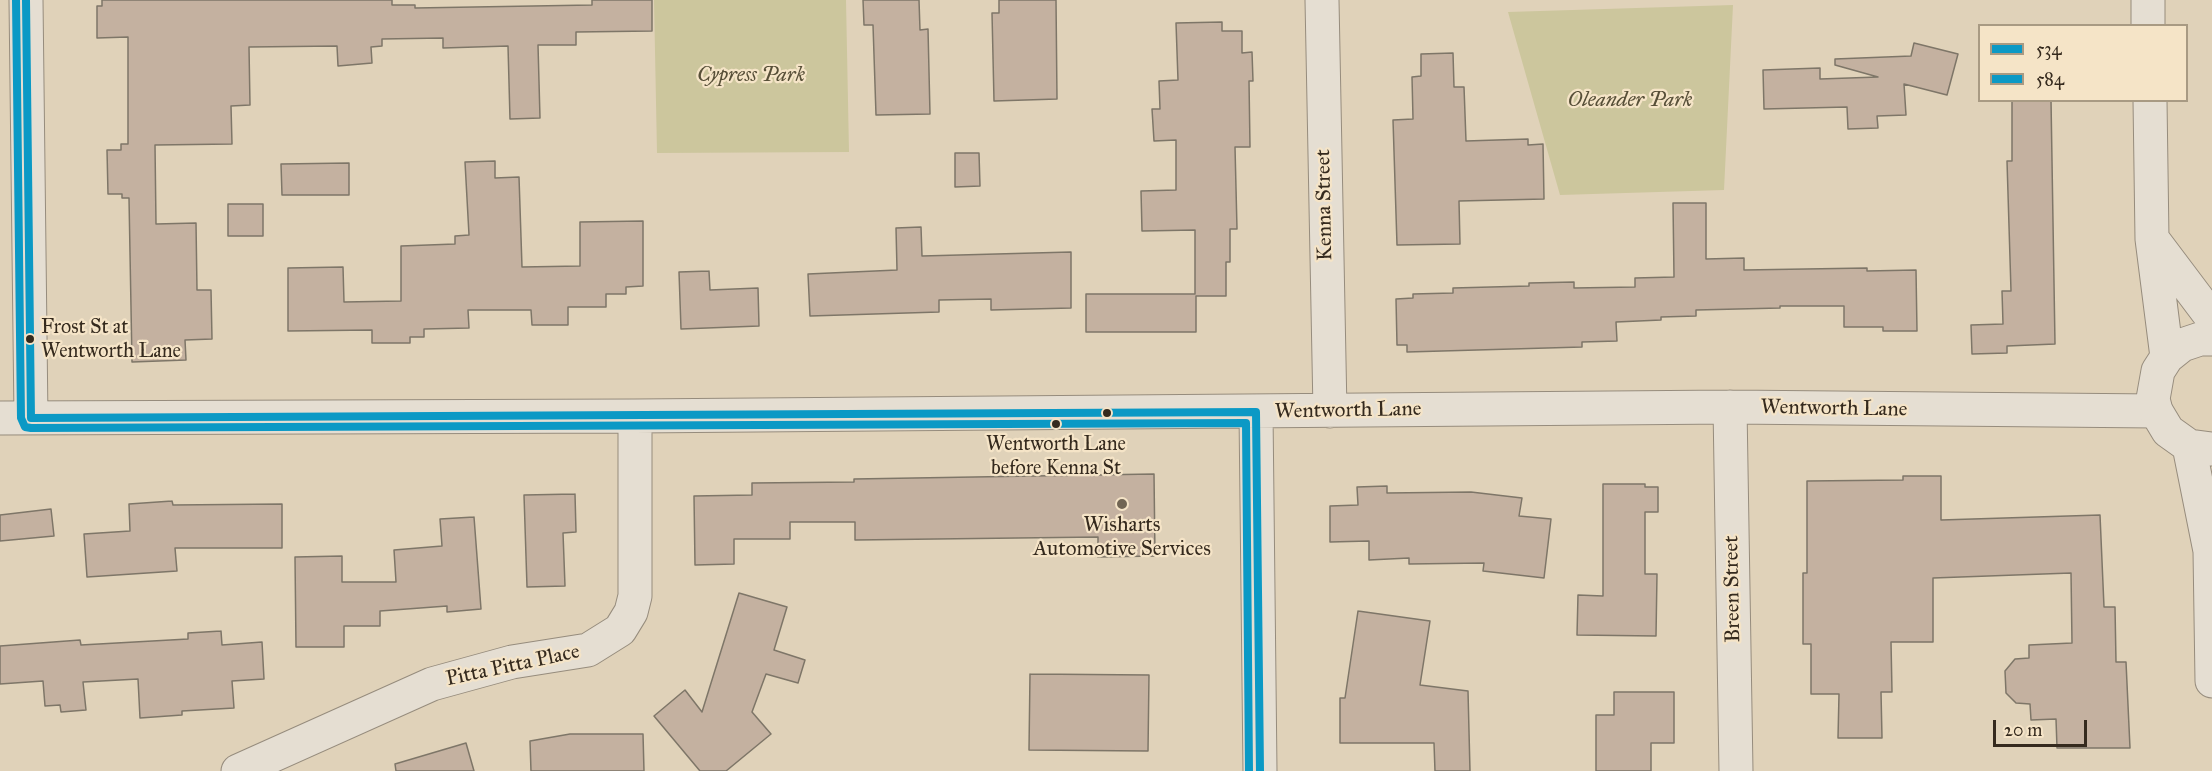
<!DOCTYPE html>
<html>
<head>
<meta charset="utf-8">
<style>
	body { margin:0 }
	#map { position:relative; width:2212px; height:771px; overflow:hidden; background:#e0d2b9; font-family:"IM FELL Great Primer",serif }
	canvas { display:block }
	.legend { position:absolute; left:1978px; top:24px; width:210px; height:78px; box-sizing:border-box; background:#f5e4c7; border:2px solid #a89a83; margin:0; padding:8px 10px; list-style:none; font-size:18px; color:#352a1e }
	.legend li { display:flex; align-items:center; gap:12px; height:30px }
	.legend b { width:30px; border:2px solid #a89a83 }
	.scale { position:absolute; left:1993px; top:720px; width:94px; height:27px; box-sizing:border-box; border:3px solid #352a1e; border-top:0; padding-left:8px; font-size:18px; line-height:21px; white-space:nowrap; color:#352a1e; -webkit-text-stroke:4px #f5e4c7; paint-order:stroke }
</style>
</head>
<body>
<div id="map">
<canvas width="2212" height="771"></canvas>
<ul class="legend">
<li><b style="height:8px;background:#0b99c5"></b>534</li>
<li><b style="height:8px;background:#0b99c5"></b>584</li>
</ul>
<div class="scale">20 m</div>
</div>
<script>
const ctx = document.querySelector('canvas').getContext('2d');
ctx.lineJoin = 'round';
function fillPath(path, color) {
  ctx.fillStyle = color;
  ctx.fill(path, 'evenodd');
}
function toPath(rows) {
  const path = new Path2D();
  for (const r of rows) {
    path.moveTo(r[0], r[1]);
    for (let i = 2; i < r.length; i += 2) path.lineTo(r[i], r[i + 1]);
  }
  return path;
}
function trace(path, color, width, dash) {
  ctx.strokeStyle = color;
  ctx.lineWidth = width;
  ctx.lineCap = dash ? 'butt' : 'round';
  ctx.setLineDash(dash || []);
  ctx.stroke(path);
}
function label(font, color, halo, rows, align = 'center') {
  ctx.font = font + ' "IM FELL Great Primer",serif';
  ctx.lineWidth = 4.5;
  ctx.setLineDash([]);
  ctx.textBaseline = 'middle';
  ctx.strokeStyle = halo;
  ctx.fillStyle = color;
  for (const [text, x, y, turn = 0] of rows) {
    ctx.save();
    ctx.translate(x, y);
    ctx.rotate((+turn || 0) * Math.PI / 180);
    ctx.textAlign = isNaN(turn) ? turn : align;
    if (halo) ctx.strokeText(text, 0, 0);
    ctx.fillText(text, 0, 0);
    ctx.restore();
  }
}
fillPath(toPath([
	[654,0,846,0,849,152,657,153],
	[1733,5,1724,190,1560,195,1508,12]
]), '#ccc69d');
const building = toPath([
	[102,0,392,0,392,5,415,5,415,8,592,5,592,0,652,0,652,31,576,32,576,45,538,45,540,118,510,119,508,46,443,48,443,38,382,39,382,46,371,47,372,63,338,66,337,46,249,47,250,105,231,106,232,144,155,145,156,224,196,223,197,290,211,290,212,339,185,340,186,360,132,362,129,198,122,198,122,194,108,194,107,150,121,150,121,144,128,144,128,37,97,38,97,6,102,6,102,0],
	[863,0,919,0,920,30,928,29,930,114,876,115,873,25,864,25,863,0],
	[999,0,1056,0,1057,99,994,101,992,13,999,13,999,0],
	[1222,22,1222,31,1242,31,1242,53,1252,52,1253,81,1249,81,1250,147,1235,147,1237,229,1230,229,1230,262,1226,262,1226,296,1196,296,1196,332,1086,332,1086,294,1195,294,1195,230,1142,231,1141,191,1176,190,1176,140,1154,141,1152,109,1160,109,1159,81,1178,80,1176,23,1222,22],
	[1914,43,1958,54,1947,95,1904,84,1906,115,1877,116,1878,128,1848,129,1847,107,1764,109,1763,70,1820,68,1820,79,1878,77,1835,65,1835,59,1911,56,1914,43],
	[1453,53,1454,87,1464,87,1466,141,1528,139,1528,145,1543,144,1544,199,1459,201,1460,244,1397,245,1393,120,1413,119,1412,77,1421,76,1421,54,1453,53],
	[2012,100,2051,100,2055,344,2007,346,2007,353,1972,354,1971,325,2003,324,2002,291,2011,291,2007,161,2012,161,2012,100],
	[955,153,979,153,980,186,955,187,955,153],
	[495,161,495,178,519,177,522,267,580,266,580,222,643,221,643,286,626,287,626,294,606,294,606,307,568,307,568,325,532,325,531,310,468,310,469,328,424,329,424,337,410,337,410,343,372,343,372,330,288,331,288,268,343,267,344,302,401,301,401,246,455,244,455,236,469,235,465,162,495,161],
	[349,163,349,195,282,195,281,164,349,163],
	[1673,203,1706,203,1706,259,1744,258,1744,270,1867,268,1867,271,1916,270,1917,331,1883,331,1883,327,1844,327,1844,306,1780,306,1780,308,1696,310,1696,316,1661,317,1661,320,1616,322,1617,341,1582,342,1582,347,1407,352,1407,345,1397,345,1396,299,1413,298,1413,294,1453,293,1453,288,1529,286,1529,283,1574,282,1574,288,1635,287,1635,278,1674,277,1673,203],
	[228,204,263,204,263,236,228,236,228,204],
	[921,227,922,256,1071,252,1071,308,991,310,991,299,939,300,939,312,810,316,808,274,897,270,896,228,921,227],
	[709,271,710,290,758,288,759,326,681,329,679,272,709,271],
	[1154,474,1155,556,1098,557,1098,537,855,540,855,522,790,522,790,539,734,539,734,564,695,565,694,496,752,495,752,483,854,482,854,479,1154,474],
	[1903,476,1941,476,1941,520,2100,515,2104,607,2115,607,2116,662,2126,662,2130,748,2057,748,2056,719,2031,720,2030,704,2016,703,2006,693,2005,671,2015,659,2029,658,2029,645,2072,643,2071,573,1933,578,1933,642,1891,642,1892,692,1881,692,1882,738,1838,738,1839,694,1811,694,1811,644,1803,644,1803,573,1807,573,1807,481,1903,480,1903,476],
	[1603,484,1645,484,1645,487,1658,487,1658,512,1645,512,1645,574,1657,574,1656,636,1577,635,1578,595,1603,596,1603,484],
	[1387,486,1387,493,1471,492,1522,498,1519,516,1551,519,1544,578,1483,571,1484,563,1409,564,1409,558,1369,560,1369,541,1330,542,1330,506,1358,505,1357,487,1387,486],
	[575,494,576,532,563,533,565,586,527,587,524,495,575,494],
	[172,501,173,505,282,504,282,548,175,548,177,571,87,577,84,534,130,531,129,504,172,501],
	[51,509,54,536,0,541,0,515,51,509],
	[474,517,481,609,447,612,447,606,380,611,380,626,344,626,344,647,296,647,295,557,342,556,342,582,396,582,394,550,442,546,440,519,474,517],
	[739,593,787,607,774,650,805,660,798,683,766,674,752,712,771,734,726,771,700,771,654,716,685,690,702,712,739,593],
	[1358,611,1430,621,1420,685,1468,691,1470,771,1435,771,1434,743,1340,743,1340,698,1345,698,1358,611],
	[221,631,222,645,262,642,264,679,232,681,234,708,182,711,182,715,140,718,138,679,83,682,86,710,61,712,60,705,45,706,43,681,0,684,0,646,80,640,81,645,188,639,188,633,221,631],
	[1030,674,1149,675,1148,751,1029,750,1030,674],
	[1614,692,1674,692,1674,743,1651,743,1651,771,1596,771,1596,715,1614,715,1614,692],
	[570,734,643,734,644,771,531,771,530,741,570,734],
	[466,743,474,771,396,771,395,764,466,743]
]);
fillPath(building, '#c4b1a0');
trace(building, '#7e7668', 1.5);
const minor = toPath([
	[26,0,31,418],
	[1322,0,1330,411],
	[1730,407,1736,771],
	[1256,412,1260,771],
	[0,418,635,416,1730,407,2156,411],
	[238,771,432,684,512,662,588,650,620,630,631,612,635,596,635,416]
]);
const tertiary = toPath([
	[2148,0,2148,26],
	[2150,100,2152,239,2167,357],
	[2154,241,2212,318],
	[2189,446,2210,551,2212,681],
	[2210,449,2189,446,2168,431,2156,411,2153,399,2158,371,2167,357,2182,345,2200,339,2212,339]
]);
trace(minor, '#968c7d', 35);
trace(tertiary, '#968c7d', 35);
trace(minor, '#e5ded2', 33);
trace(tertiary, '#e5ded2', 33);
trace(toPath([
	[26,0,31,418,1256,412,1260,771]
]), '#0b99c5', 8);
trace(toPath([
	[16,0,21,418,25,427,31,428,1246,423,1249,771]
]), '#0b99c5', 8);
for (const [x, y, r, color] of [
	[30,339,5,"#352a1e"],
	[1107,413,5,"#352a1e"],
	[1056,424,5,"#352a1e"],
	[1122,504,6,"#716554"]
]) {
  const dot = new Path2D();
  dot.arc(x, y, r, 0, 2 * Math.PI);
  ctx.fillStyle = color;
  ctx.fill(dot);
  trace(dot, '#f5e4c7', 2);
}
label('20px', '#352a1e', '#f5e4c7', [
	["Frost St at",41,328],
	["Wentworth Lane",41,352],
	["Wentworth Lane",1056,445,"center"],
	["before Kenna St",1056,469,"center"]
], 'left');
label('italic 21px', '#574f38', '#f5e4c7', [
	["Cypress Park",751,76],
	["Oleander Park",1630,101]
]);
label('21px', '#352a1e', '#f5e4c7', [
	["Kenna Street",1325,205,-91],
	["Wentworth Lane",1834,409,1],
	["Wentworth Lane",1348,411,-1],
	["Breen Street",1733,589,-91],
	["Pitta Pitta Place",513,666,-12]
]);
label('21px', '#352a1e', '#f5e4c7', [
	["Wisharts",1122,526],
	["Automotive Services",1122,550]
]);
</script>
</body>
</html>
